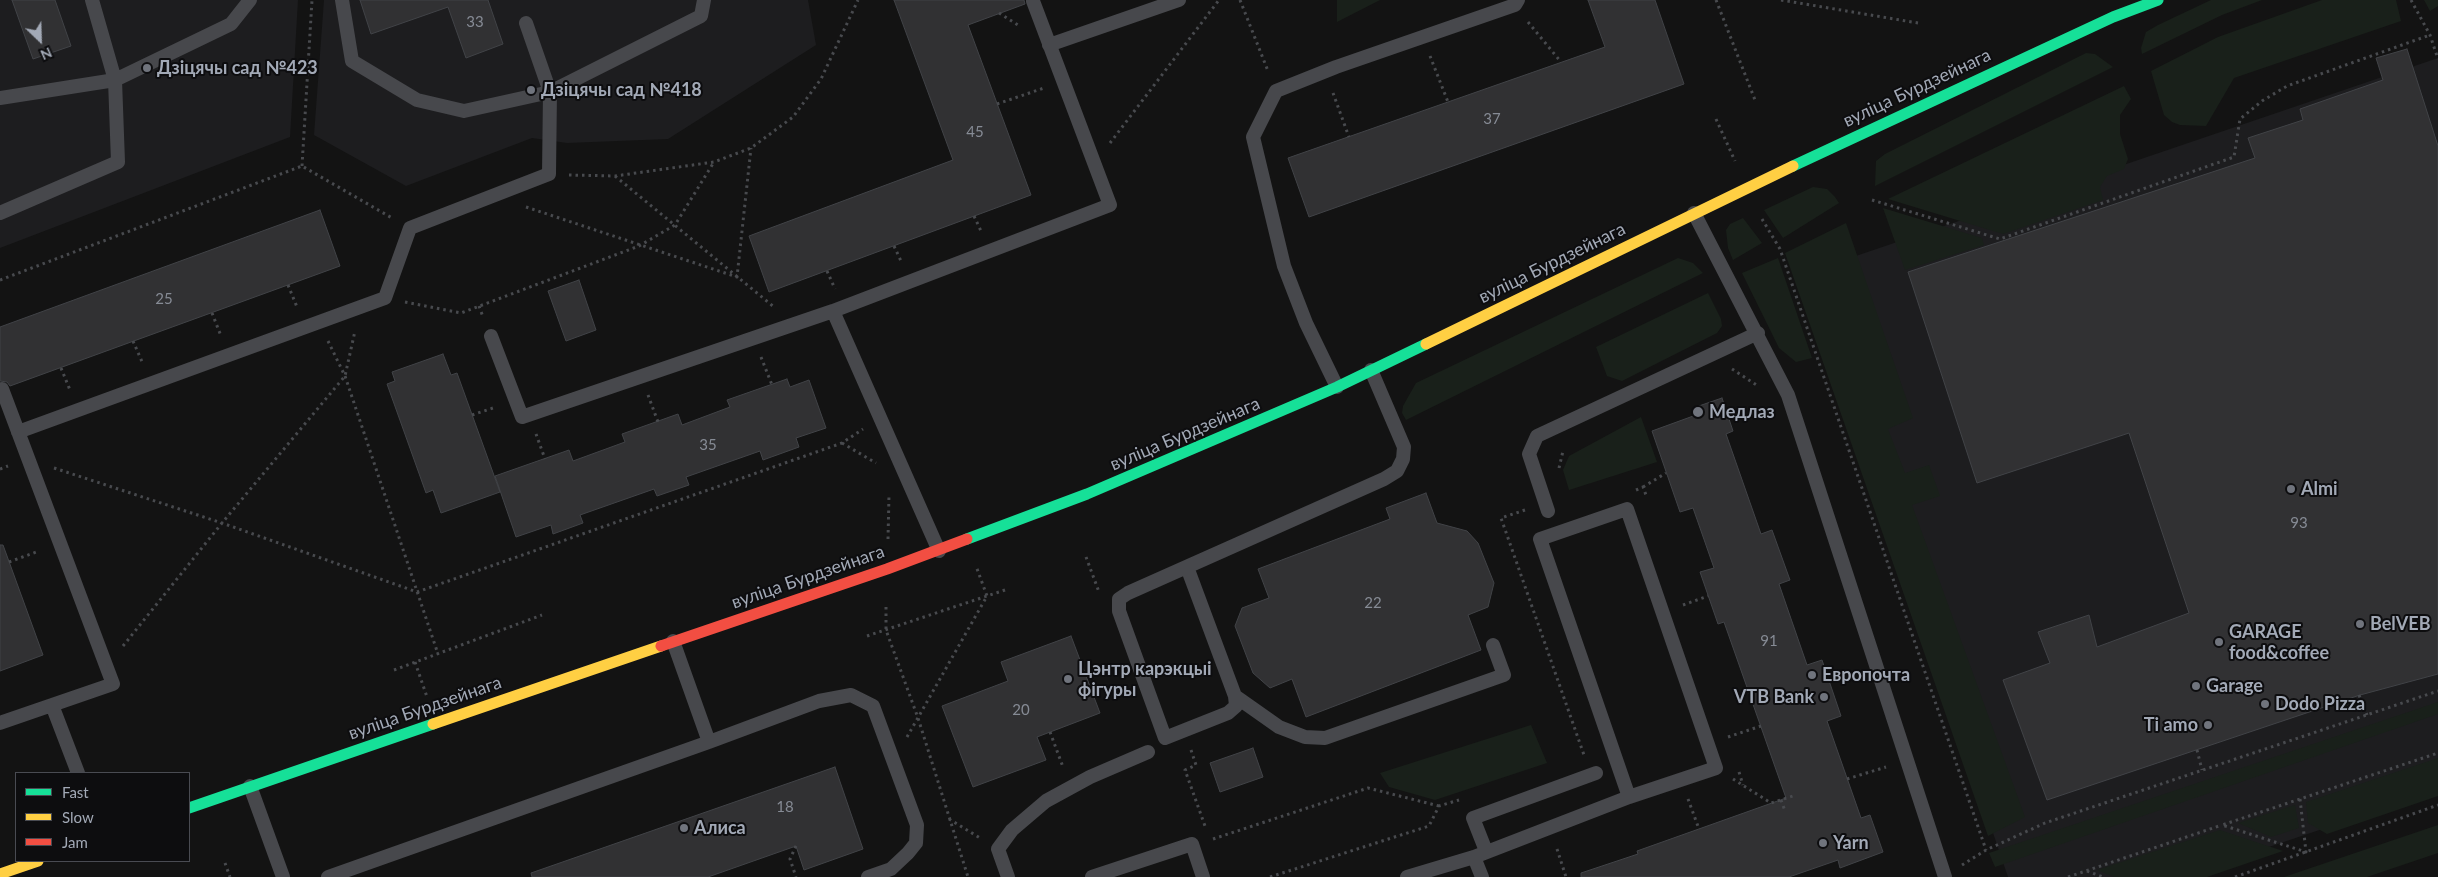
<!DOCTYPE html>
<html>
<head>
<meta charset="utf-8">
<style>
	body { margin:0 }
	#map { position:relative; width:2438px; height:877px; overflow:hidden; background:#131313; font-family:Lato,sans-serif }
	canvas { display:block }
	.legend { position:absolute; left:15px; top:772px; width:175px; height:90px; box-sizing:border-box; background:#0d0d0f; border:1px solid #494b52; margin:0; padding:6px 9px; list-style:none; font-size:15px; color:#a2a9b6 }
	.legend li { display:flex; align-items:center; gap:10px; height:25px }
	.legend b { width:25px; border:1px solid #494b52 }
	.north { position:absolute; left:15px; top:15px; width:50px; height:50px; -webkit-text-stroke:4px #0d0d0f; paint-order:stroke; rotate:156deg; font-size:14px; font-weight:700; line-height:20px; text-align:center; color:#a2a9b6 }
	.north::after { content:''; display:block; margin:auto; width:18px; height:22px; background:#a2a9b6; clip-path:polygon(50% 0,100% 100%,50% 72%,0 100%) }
</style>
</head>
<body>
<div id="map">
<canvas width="2438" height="877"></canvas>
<ul class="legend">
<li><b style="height:6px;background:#16e098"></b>Fast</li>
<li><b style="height:6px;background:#ffcf43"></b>Slow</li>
<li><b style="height:6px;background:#f24e42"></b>Jam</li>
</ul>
<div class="north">N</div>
</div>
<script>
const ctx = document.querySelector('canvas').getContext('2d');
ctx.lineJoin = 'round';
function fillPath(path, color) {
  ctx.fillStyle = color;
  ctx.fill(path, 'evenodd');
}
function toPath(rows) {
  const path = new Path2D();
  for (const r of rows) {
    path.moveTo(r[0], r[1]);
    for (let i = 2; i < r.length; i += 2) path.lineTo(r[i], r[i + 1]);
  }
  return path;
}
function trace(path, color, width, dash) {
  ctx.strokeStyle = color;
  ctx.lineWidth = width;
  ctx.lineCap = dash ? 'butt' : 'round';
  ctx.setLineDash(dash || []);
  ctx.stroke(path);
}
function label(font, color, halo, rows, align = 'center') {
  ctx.font = font + ' Lato,sans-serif';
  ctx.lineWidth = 4;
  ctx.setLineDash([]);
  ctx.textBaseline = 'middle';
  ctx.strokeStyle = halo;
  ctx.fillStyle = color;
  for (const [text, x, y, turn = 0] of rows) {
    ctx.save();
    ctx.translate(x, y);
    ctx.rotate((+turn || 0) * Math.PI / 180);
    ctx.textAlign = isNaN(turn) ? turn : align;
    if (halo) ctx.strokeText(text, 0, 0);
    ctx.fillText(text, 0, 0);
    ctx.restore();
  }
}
fillPath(toPath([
	[0,0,298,0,290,137,0,248],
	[324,0,808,0,816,45,668,139,567,143,532,138,406,186,314,135],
	[2438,58,2438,790,2180,877,2008,877,1803,274]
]), '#1d1d1f');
fillPath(toPath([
	[1337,0,1380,0,1337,22],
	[2211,0,2262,0,2222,15,2142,54,2141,48,2146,32,2158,25],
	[2322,0,2396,0,2401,21,2234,78,2206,126,2180,125,2172,122,2164,115,2151,71,2218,37],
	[2424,0,2438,0,2438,6,2430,11],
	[2086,53,2095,54,2113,67,1875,186,1876,161,1885,154],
	[2124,86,2131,99,2120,115,2120,134,2128,159,2124,169,2107,176,2100,187,2103,200,2003,234,1888,199],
	[1813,187,1827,189,1835,197,1839,203,1783,238,1764,210],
	[1883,208,1982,238,1984,245,1905,270],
	[1743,218,1762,243,1733,260,1728,248,1726,230,1730,224],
	[1846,223,1913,418,1888,429,1905,473,1929,465,1940,496,1912,505,2025,817,1988,836,1785,253],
	[1678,258,1693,263,1703,273,1406,420,1402,413,1403,406,1416,383],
	[1778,258,1812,358,1796,362,1779,348,1742,273],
	[1708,293,1721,319,1722,326,1717,333,1622,381,1607,376,1596,347],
	[1641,417,1657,462,1569,490,1563,470,1569,456],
	[2438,702,2438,714,1995,867,1989,853],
	[1531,725,1547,763,1435,800,1389,787,1380,773],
	[2438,758,2438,796,2327,834,2308,823,2306,802],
	[2295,805,2299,828,2271,837,2238,823],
	[2438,825,2438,853,2367,877,2284,877],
	[2220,830,2283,851,2207,877,2114,877,2097,870]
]), '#19201a');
const building = toPath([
	[12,0,55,0,71,46,33,59,12,0],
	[360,0,488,0,503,44,466,58,448,7,371,34,360,0],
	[894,0,1024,0,1025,4,968,25,1031,195,769,292,749,236,953,160,894,0],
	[1588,0,1655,0,1684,84,1309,217,1288,158,1605,47,1588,0],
	[2407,49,2438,146,2438,674,2360,695,2047,800,2003,680,2050,663,2038,632,2089,615,2097,647,2189,613,2129,433,1977,483,1908,272,2255,158,2248,138,2303,120,2300,109,2383,80,2376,58,2407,49],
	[320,210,340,266,10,386,7,382,0,381,0,327,320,210],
	[579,280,596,330,566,341,548,291,579,280],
	[443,354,451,375,457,373,500,492,441,513,433,490,426,493,387,384,395,381,392,372,443,354],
	[787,379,790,387,809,380,826,428,796,438,799,447,763,460,760,451,686,477,689,485,657,496,654,489,580,515,583,523,553,534,551,525,516,537,495,476,569,450,573,461,625,442,622,434,678,414,682,425,730,407,727,400,787,379],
	[1722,398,1733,431,1726,434,1761,534,1772,530,1790,580,1779,584,1807,665,1822,660,1841,716,1827,721,1861,818,1870,815,1883,852,1840,868,1838,860,1789,877,1581,877,1581,873,1638,854,1637,851,1786,798,1724,622,1718,624,1700,572,1714,568,1693,508,1680,512,1652,431,1696,415,1693,408,1722,398],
	[1426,493,1437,523,1467,531,1478,543,1494,583,1488,607,1468,615,1481,650,1306,717,1292,679,1270,688,1253,673,1235,626,1242,608,1269,598,1258,569,1390,519,1386,508,1426,493],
	[0,545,3,545,43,655,0,671,0,545],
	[1071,636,1100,713,1037,737,1046,760,973,787,942,706,1008,681,1001,662,1071,636],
	[1253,748,1263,777,1220,792,1210,763,1253,748],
	[835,767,863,849,804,870,796,846,708,877,532,877,531,873,835,767]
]);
fillPath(building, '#313133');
trace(building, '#414347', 1);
trace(toPath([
	[1240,0,1268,71],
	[1716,0,1755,100],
	[1781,0,1918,23],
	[2411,0,2430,35,2438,59],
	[999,13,1018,25],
	[1528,22,1561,62],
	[1430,56,1448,102],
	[1333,93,1349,137],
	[997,104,1044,88],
	[1716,119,1735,161],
	[1110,143,1219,0],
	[302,166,312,0],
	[569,175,615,176,714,162,751,148,793,117,821,79,858,0],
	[615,176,774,307],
	[1872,200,2000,239,2234,157,2240,119,2262,101,2287,86,2430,35],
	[526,207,737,277,751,148],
	[974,216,981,231],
	[1762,219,1780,249,1986,850],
	[894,246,901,261],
	[827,271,835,289],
	[0,280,302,166,392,218],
	[288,285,297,307],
	[405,302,461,313,639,246,675,225,714,162],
	[479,306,483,317],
	[212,313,221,336],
	[133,341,143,364],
	[328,341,345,376,438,654],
	[761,357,772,385],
	[61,368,70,390],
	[1732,369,1758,386],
	[648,395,658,422],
	[472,415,496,407],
	[536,434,545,459],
	[842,443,876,463],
	[54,468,222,523,417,592,842,443,863,429],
	[1559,468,1563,451],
	[0,469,8,466],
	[1643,487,1666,473],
	[1636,490,1643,487,1646,495],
	[1525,510,1501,518,1584,755],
	[888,539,889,495],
	[1086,557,1099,592],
	[9,562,39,551],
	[1683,605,1708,596],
	[886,607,886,630,918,718,968,877],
	[867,636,1008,589],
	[123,646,222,523,345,376,355,331],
	[415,662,427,697],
	[394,670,542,615],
	[2359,695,2367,715],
	[1050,732,1063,767],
	[907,737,987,596,976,566],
	[1728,737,1761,726],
	[1191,750,1196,765,1185,770,1205,826],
	[2197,750,2202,770],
	[1739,772,1743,785],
	[1733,779,1771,803,1793,796],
	[1847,779,1886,767],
	[1688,799,1699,829],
	[2300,799,2306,852,2222,825,2438,753],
	[1781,800,1785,811],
	[949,819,980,838],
	[1213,839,1368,788,1439,806],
	[796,846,790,859,796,877],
	[1557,849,1566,877],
	[225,863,230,877],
	[1962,865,1986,850,2045,823,2438,691],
	[2087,871,2103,877],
	[1270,877,1429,826,1439,806,1459,800],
	[2068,877,2222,825],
	[2235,877,2438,805]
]), '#484a4e', 3, [2.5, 4]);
trace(toPath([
	[342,0,352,61,417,100,464,111,550,92,701,16,704,0],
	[1049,45,1179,0],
	[0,98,115,80,231,24,250,0],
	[0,213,118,162,115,80,92,0],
	[1694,213,1788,395,1945,877],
	[833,311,939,551],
	[491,336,522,417,833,311,1110,205,1033,1],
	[1337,387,1306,323,1284,266,1253,137,1276,91,1336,67,1515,5,1518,0],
	[18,432,385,298,410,228,549,174,550,92,526,23],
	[1548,511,1529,454,1537,436,1758,333],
	[1187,567,1235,696,1236,706,1228,713,1165,738,1119,611,1119,599,1128,593,1384,479,1397,471,1403,459,1404,447,1371,370],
	[673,641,709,742],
	[1235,696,1279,727,1305,737,1325,738,1504,675,1493,645],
	[52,705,78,773],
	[0,723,113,684,2,389],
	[250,786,283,877],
	[1486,851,1473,818,1596,773],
	[1474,857,1482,877],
	[328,877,709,742,819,701,851,695,873,706,917,825,916,843,908,853,891,869,868,877],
	[1008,877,998,849,1012,830,1046,801,1090,777,1148,752],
	[1092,877,1192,844,1203,877],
	[1407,877,1474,857,1629,797,1716,768,1627,509,1540,539,1629,797]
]), '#47484c', 14);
trace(toPath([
	[1793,166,2113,17,2158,0],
	[967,539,1087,494,1337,387,1426,344],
	[189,808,433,724]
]), '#16e098', 11);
trace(toPath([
	[1426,344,1793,166],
	[433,724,661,646],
	[0,874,38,861]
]), '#ffcf43', 11);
trace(toPath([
	[661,646,887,569,967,539]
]), '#f24e42', 11);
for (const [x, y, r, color] of [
	[147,68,5,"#70747d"],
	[531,90,5,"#70747d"],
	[1698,412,6,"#70747d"],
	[2291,489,5,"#70747d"],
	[2360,624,5,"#70747d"],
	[2219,642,5,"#70747d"],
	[1812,675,5,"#70747d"],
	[1068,679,5,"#70747d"],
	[2196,686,5,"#70747d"],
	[1824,697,5,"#70747d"],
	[2265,704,5,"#70747d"],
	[2208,725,5,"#70747d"],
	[684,828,5,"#70747d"],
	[1823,843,5,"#70747d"]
]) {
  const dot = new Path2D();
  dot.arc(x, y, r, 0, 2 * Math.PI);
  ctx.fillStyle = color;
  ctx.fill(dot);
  trace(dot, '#0d0d0f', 2);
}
label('15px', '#868b95', null, [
	["33",475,22],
	["37",1492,119],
	["45",975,132],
	["25",164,299],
	["35",708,445],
	["93",2299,523],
	["22",1373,603],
	["91",1769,641],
	["20",1021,710],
	["18",785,807]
]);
label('bold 18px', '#a2a9b6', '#0d0d0f', [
	["Дзіцячы сад №423",157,68],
	["Дзіцячы сад №418",541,90],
	["Медлаз",1709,412],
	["Almi",2301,489],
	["BelVEB",2370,624],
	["GARAGE",2229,632],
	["food&coffee",2229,653],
	["Цэнтр карэкцыі",1078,669],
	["фігуры",1078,690],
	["Европочта",1822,675],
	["Garage",2206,686],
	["VTB Bank",1814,697,"right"],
	["Dodo Pizza",2275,704],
	["Ti amo",2198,725,"right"],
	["Алиса",694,828],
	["Yarn",1833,843]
], 'left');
label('18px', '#a2a9b6', '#0d0d0f', [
	["вуліца Бурдзейнага",1917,88,-25],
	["вуліца Бурдзейнага",1552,263,-26],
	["вуліца Бурдзейнага",1185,434,-23],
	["вуліца Бурдзейнага",808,577,-19],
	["вуліца Бурдзейнага",425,708,-19]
]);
</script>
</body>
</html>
